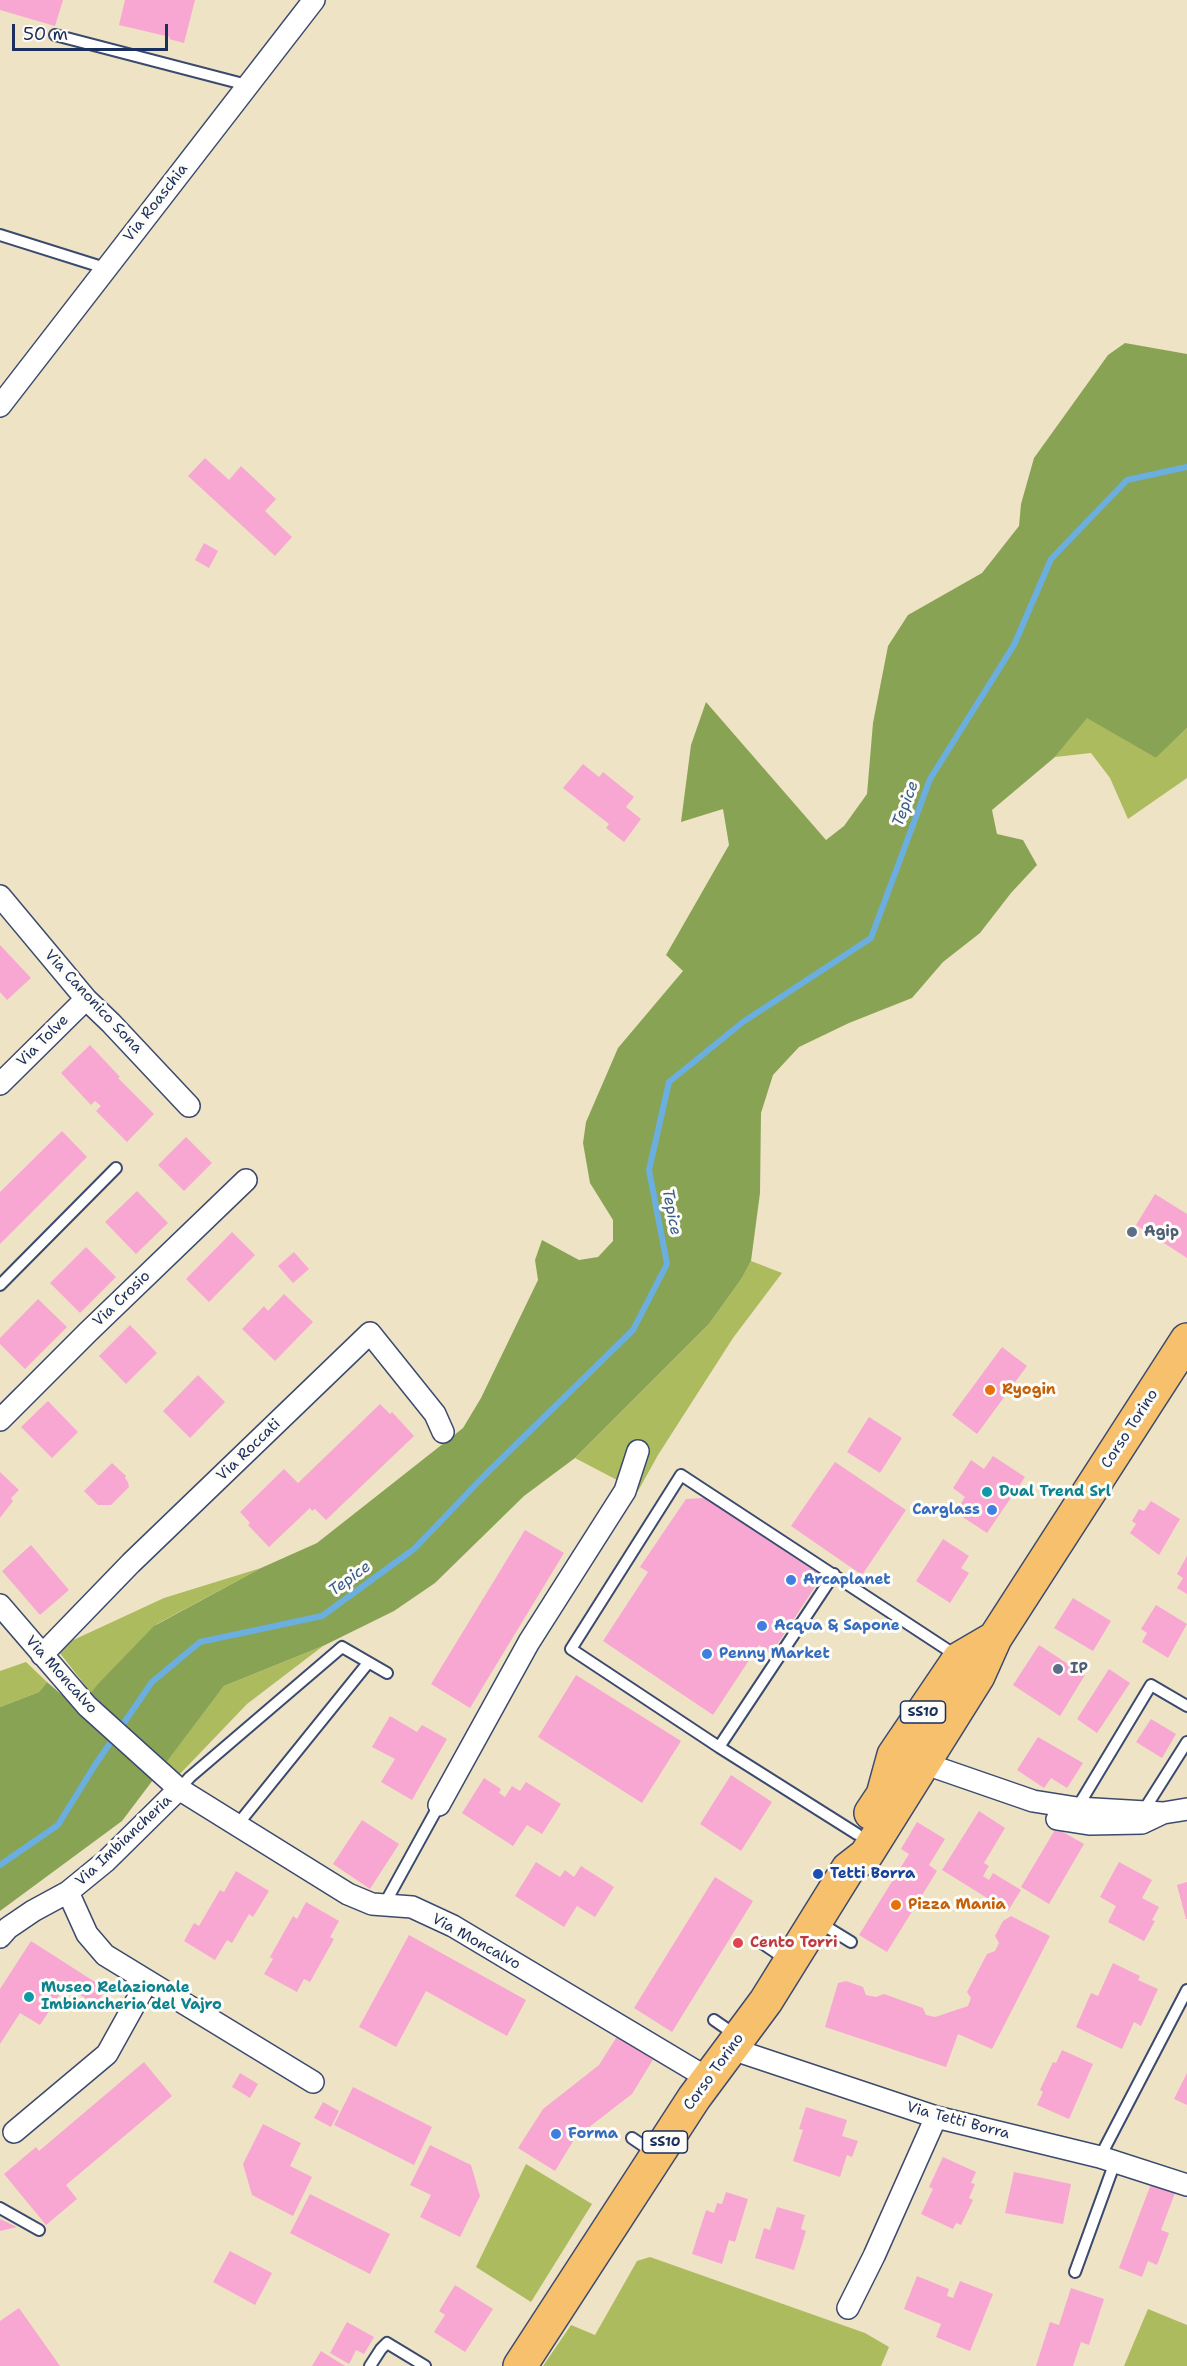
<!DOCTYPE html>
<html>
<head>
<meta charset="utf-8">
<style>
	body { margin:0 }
	#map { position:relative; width:1187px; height:2366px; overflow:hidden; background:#efe3c6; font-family:"Shantell Sans",sans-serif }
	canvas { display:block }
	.scale { position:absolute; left:12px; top:24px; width:156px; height:27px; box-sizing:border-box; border:3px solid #1b2f5e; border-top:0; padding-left:8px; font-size:18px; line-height:21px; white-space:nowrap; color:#1b2f5e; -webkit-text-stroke:4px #fdfcf7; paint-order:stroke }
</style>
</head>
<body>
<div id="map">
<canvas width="1187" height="2366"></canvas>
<div class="scale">50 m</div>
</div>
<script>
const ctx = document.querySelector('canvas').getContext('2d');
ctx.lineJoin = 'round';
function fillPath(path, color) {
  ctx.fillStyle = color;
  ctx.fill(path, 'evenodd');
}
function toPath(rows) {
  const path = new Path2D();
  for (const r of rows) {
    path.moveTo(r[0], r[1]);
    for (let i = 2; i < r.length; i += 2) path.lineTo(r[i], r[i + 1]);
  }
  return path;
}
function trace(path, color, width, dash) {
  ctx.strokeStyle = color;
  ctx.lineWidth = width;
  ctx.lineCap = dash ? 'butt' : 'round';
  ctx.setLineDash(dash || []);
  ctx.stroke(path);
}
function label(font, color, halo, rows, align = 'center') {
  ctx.font = font + ' "Shantell Sans",sans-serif';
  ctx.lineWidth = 6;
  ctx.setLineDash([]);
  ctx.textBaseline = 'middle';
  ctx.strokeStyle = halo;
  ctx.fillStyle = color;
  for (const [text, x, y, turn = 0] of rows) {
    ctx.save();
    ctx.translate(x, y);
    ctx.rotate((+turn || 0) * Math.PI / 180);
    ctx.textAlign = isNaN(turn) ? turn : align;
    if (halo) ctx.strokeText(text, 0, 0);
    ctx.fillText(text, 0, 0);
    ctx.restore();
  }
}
fillPath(toPath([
	[1087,717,1156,758,1187,728,1187,778,1128,819,1110,778,1091,753,1055,757],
	[751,1261,782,1273,733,1338,658,1455,638,1491,575,1458,709,1324,742,1278],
	[261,1568,157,1624,91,1693,56,1648,164,1598],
	[323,1646,247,1704,178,1776,164,1765,224,1686],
	[26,1662,47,1682,39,1692,0,1707,0,1671],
	[526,2164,592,2204,531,2302,476,2267],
	[650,2257,865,2333,889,2347,881,2366,543,2366,571,2325,595,2335,637,2261],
	[1148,2309,1187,2325,1187,2366,1124,2366]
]), '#acbb5d');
fillPath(toPath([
	[1125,343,1187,354,1187,728,1156,758,1087,718,1055,757,992,810,997,834,1023,840,1037,865,1011,893,980,933,943,962,912,998,849,1023,799,1047,773,1075,761,1113,760,1193,751,1261,742,1278,709,1324,575,1458,524,1496,435,1583,394,1611,323,1646,224,1686,122,1821,0,1911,0,1707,39,1692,47,1682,78,1709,98,1684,154,1626,261,1568,317,1543,463,1428,481,1398,538,1280,535,1260,542,1240,579,1260,598,1257,613,1241,613,1220,590,1183,583,1143,586,1122,618,1048,683,971,666,955,729,845,723,809,681,822,691,745,706,702,826,840,844,826,867,794,873,723,888,646,908,615,982,573,1019,526,1021,504,1034,458,1108,355]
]), '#89a354');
trace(toPath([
	[0,1865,58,1825,95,1765,152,1682,200,1642,322,1616,414,1549,485,1475,633,1330,667,1264,649,1170,669,1082,743,1022,871,938,930,779,1014,645,1051,559,1127,480,1187,467]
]), '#6bafe1', 6);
fillPath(toPath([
	[0,0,63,0,55,26,0,10],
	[125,0,195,0,184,43,169,39,170,37,119,25],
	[205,458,229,480,241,466,276,499,265,511,292,537,275,556,188,476],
	[204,543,218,551,209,568,195,560],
	[583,764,599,777,603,772,634,797,626,807,641,819,624,842,606,828,609,824,563,788],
	[0,945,31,978,7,1000,0,992],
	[90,1045,120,1077,118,1078,154,1114,127,1142,96,1111,101,1106,95,1101,91,1105,61,1073],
	[62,1131,87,1157,0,1244,0,1192],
	[186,1137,212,1163,184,1191,158,1165],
	[137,1191,168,1223,136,1254,105,1222],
	[1155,1194,1187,1214,1187,1258,1136,1225],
	[232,1232,255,1255,209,1302,186,1279],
	[86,1247,116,1277,80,1313,50,1283],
	[294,1252,309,1269,293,1283,278,1266],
	[284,1294,313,1322,275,1361,242,1329,264,1306,268,1311],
	[38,1299,67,1327,25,1369,0,1344,0,1338],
	[130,1325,157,1353,126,1384,99,1356],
	[1002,1347,1027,1366,977,1434,952,1415],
	[198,1375,225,1402,190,1438,163,1411],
	[48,1401,78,1432,52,1458,21,1427],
	[380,1404,390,1414,392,1412,414,1436,326,1520,315,1509,312,1511,310,1508,269,1547,248,1525,250,1523,240,1512,284,1469,298,1483],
	[869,1417,902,1438,880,1473,847,1452],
	[993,1456,1025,1477,987,1533,955,1512,965,1497,953,1488,971,1460,984,1469],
	[835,1462,906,1510,862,1575,791,1526],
	[112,1463,126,1476,125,1478,128,1482,129,1487,111,1505,98,1505,84,1491],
	[0,1472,19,1490,11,1498,13,1501,0,1518],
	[705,1498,822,1576,771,1654,759,1645,713,1715,603,1641,648,1572,640,1567,686,1499],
	[1151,1501,1180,1519,1159,1555,1130,1533,1136,1524,1132,1521,1139,1509,1144,1511],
	[525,1530,564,1553,470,1708,431,1684],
	[943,1539,969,1556,961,1568,969,1573,950,1603,916,1581],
	[31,1545,69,1590,40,1615,2,1571],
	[1187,1556,1187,1594,1177,1588,1183,1578,1177,1574],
	[1073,1598,1111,1621,1093,1651,1054,1628],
	[1156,1605,1187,1624,1168,1658,1142,1642,1147,1633,1141,1629],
	[1039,1645,1085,1675,1060,1716,1013,1685],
	[1109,1669,1130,1683,1097,1733,1077,1719],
	[576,1675,681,1741,642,1803,538,1737],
	[390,1716,417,1732,422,1725,447,1739,412,1800,381,1782,395,1759,372,1747],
	[1151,1719,1176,1734,1162,1758,1136,1742],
	[1038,1737,1083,1763,1067,1788,1051,1778,1044,1788,1017,1770],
	[731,1775,772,1802,741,1851,700,1824],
	[484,1778,501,1789,499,1793,505,1797,512,1786,520,1791,526,1782,561,1804,542,1834,527,1825,513,1846,462,1813],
	[979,1811,1005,1828,984,1863,989,1866,983,1876,989,1880,993,1873,1021,1890,1008,1911,942,1870],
	[362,1820,399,1844,370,1889,333,1864],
	[917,1822,945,1839,929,1865,937,1871,887,1952,859,1935,909,1854,901,1849],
	[1056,1828,1084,1844,1049,1904,1021,1887],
	[536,1862,560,1877,565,1870,574,1877,581,1866,614,1887,595,1917,577,1906,564,1927,515,1896],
	[1119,1862,1152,1880,1142,1898,1159,1907,1152,1920,1155,1921,1144,1941,1108,1922,1116,1906,1100,1897],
	[236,1871,269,1891,253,1917,249,1914,232,1943,227,1940,215,1960,184,1941,194,1923,199,1926,220,1890,224,1892],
	[715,1877,753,1901,672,2032,634,2008],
	[1187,1882,1187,1919,1186,1919,1177,1885],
	[306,1902,339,1921,330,1937,334,1939,310,1982,304,1979,297,1992,264,1974,273,1959,270,1957,293,1916,297,1919],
	[1011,1916,1050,1936,992,2049,958,2034,946,2067,825,2027,838,1983,846,1981,863,1987,866,1995,876,1997,884,1994,923,2008,926,2015,935,2017,968,2006,971,1998,967,1992,987,1954,995,1951,999,1943,995,1936,1003,1921],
	[409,1935,526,2000,507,2036,426,1991,396,2047,359,2027],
	[31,1941,106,1989,95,2005,66,1985,40,2025,20,2013,0,2044,0,1989],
	[1113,1963,1140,1976,1138,1980,1158,1989,1141,2026,1134,2022,1122,2049,1076,2027,1091,1993,1098,1996],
	[618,2035,654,2058,632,2094,575,2138,555,2171,518,2148,543,2109,599,2065],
	[1062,2050,1093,2064,1069,2119,1037,2105,1043,2092,1040,2090,1053,2062,1056,2063],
	[144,2062,172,2096,66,2185,77,2199,46,2225,4,2174,36,2147,39,2151],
	[240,2073,258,2084,250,2098,232,2087],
	[1187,2073,1187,2105,1174,2099],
	[353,2087,432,2127,414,2165,334,2125],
	[323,2102,339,2111,331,2127,314,2118],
	[806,2107,847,2120,842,2136,858,2141,852,2157,847,2155,840,2177,793,2161,803,2130,799,2129],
	[263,2124,301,2143,290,2166,312,2177,293,2216,252,2195,243,2164],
	[430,2145,471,2165,480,2196,460,2237,420,2217,431,2195,410,2185],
	[943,2157,976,2172,971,2183,975,2184,969,2198,973,2200,961,2225,956,2223,953,2229,921,2214,933,2189,929,2187],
	[1014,2172,1071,2184,1063,2224,1005,2213],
	[1151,2184,1175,2193,1161,2230,1169,2233,1157,2265,1148,2261,1142,2277,1119,2268],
	[726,2192,748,2199,735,2242,729,2240,722,2264,692,2254,706,2210,714,2213,717,2203,722,2204],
	[310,2194,390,2234,370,2274,290,2233],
	[777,2207,805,2215,801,2229,806,2231,794,2270,755,2258,764,2228,770,2230],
	[0,2219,17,2227,0,2231],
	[230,2251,272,2273,255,2305,213,2282],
	[917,2276,949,2289,947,2296,953,2298,960,2281,993,2294,970,2351,936,2337,941,2324,904,2309],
	[455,2285,493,2309,465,2352,434,2332,445,2315,439,2311],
	[1071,2288,1104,2299,1089,2345,1081,2342,1073,2366,1036,2366,1050,2322,1059,2325],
	[19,2308,60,2366,0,2366,0,2321],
	[347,2322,374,2337,364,2354,356,2350,349,2364,330,2353],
	[321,2351,345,2366,312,2366]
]), '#f7a7d2');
const lane = toPath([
	[55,35,247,85],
	[0,235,105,268],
	[0,1285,116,1168],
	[719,1747,834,1574],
	[179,1789,190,1777,342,1647,387,1673],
	[1077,1808,1151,1685,1187,1706],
	[1144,1810,1187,1742],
	[238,1824,368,1663],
	[857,1834,719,1747,571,1649,681,1475,957,1656],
	[384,1905,439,1805],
	[820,1923,851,1942],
	[762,1943,787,1960],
	[714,2020,737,2036],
	[632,2138,654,2153],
	[1100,2157,1187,1990],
	[0,2208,39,2230],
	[1075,2272,1115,2162],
	[370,2366,381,2349,387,2343,425,2366]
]);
const street = toPath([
	[0,406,314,0],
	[0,896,86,999,111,1023,189,1106],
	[0,1084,86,999],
	[0,1420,88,1332,246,1180],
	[0,1605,87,1706,179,1789,348,1894,372,1904,412,1907,453,1926,709,2079],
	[42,1655,131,1563,370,1333,435,1414,443,1432],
	[923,1763,1033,1801,1077,1808,1163,1813],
	[439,1805,529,1642,625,1491,638,1451],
	[1057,1819,1089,1824,1142,1823,1163,1813,1187,1809],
	[68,1892,87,1934,105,1955,313,2082],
	[0,1937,8,1928,33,1911,68,1892,106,1861,179,1789],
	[732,2049,936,2117,1100,2157,1187,2185],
	[14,2132,107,2054,147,1982],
	[848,2308,874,2256,936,2117]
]);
const primary = toPath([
	[871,1813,883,1795,894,1755,959,1659,995,1638],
	[520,2366,694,2098,766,2001,848,1869,866,1855,978,1676,995,1638,1187,1340]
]);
trace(lane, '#3b4a6e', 14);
trace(street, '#3b4a6e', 24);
trace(primary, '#3b4a6e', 36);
trace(lane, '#fff', 10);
trace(street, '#fff', 21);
trace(primary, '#f7c06c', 33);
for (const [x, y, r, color] of [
	[1132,1232,6,"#5c6f8a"],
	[990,1390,6,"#e8710a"],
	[987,1492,6,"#0f9aa8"],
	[992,1510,6,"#3f7fe0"],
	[791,1580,6,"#3f7fe0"],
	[762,1626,6,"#3f7fe0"],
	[707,1654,6,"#3f7fe0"],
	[1058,1669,6,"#5c6f8a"],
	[818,1874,6,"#1a4fb4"],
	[896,1905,6,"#e8710a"],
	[738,1943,6,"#e0444e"],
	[29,1997,6,"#0f9aa8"],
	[556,2134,6,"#3f7fe0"]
]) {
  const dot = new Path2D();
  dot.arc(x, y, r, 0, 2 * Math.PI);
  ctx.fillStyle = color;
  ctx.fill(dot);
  trace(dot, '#fdfcf7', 2);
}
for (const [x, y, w] of [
	[923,1712,45],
	[665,2142,45]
]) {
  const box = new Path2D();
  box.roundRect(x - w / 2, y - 11, w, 22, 4.5);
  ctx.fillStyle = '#fdfcf7';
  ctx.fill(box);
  trace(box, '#1b2f5e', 1.5);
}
label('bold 14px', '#1b2f5e', null, [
	["SS10",923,1712],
	["SS10",665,2142]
]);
label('15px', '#1b2f5e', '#fdfcf7', [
	["Via Roaschia",156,203,-52],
	["Via Canonico Sona",93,1002,47],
	["Via Tolve",43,1041,-45],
	["Via Crosio",122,1299,-44],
	["Corso Torino",1130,1429,-57],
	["Via Roccati",249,1450,-44],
	["Via Moncalvo",61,1675,48],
	["Via Imbiancheria",124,1841,-43],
	["Via Moncalvo",476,1942,29],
	["Corso Torino",714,2072,-54],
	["Via Tetti Borra",958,2121,15]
]);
label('bold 15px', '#4e5e75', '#fdfcf7', [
	["Agip",1144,1232],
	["IP",1070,1669]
], 'left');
label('bold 15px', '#c56008', '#fdfcf7', [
	["Ryogin",1002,1390],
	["Pizza Mania",908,1905]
], 'left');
label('bold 15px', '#0d838f', '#fdfcf7', [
	["Dual Trend Srl",999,1492],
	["Museo Relazionale",41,1988],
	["Imbiancheria del Vajro",41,2005]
], 'left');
label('bold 15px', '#366cbe', '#fdfcf7', [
	["Carglass",980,1510,"right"],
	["Arcaplanet",803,1580],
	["Acqua & Sapone",774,1626],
	["Penny Market",719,1654],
	["Forma",568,2134]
], 'left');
label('bold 15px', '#164399', '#fdfcf7', [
	["Tetti Borra",830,1874]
], 'left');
label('bold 15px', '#be3a42', '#fdfcf7', [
	["Cento Torri",750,1943]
], 'left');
label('italic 16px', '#375c8c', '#fdfcf7', [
	["Tepice",906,804,-70],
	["Tepice",671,1212,79],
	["Tepice",350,1579,-36]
]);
</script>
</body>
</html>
